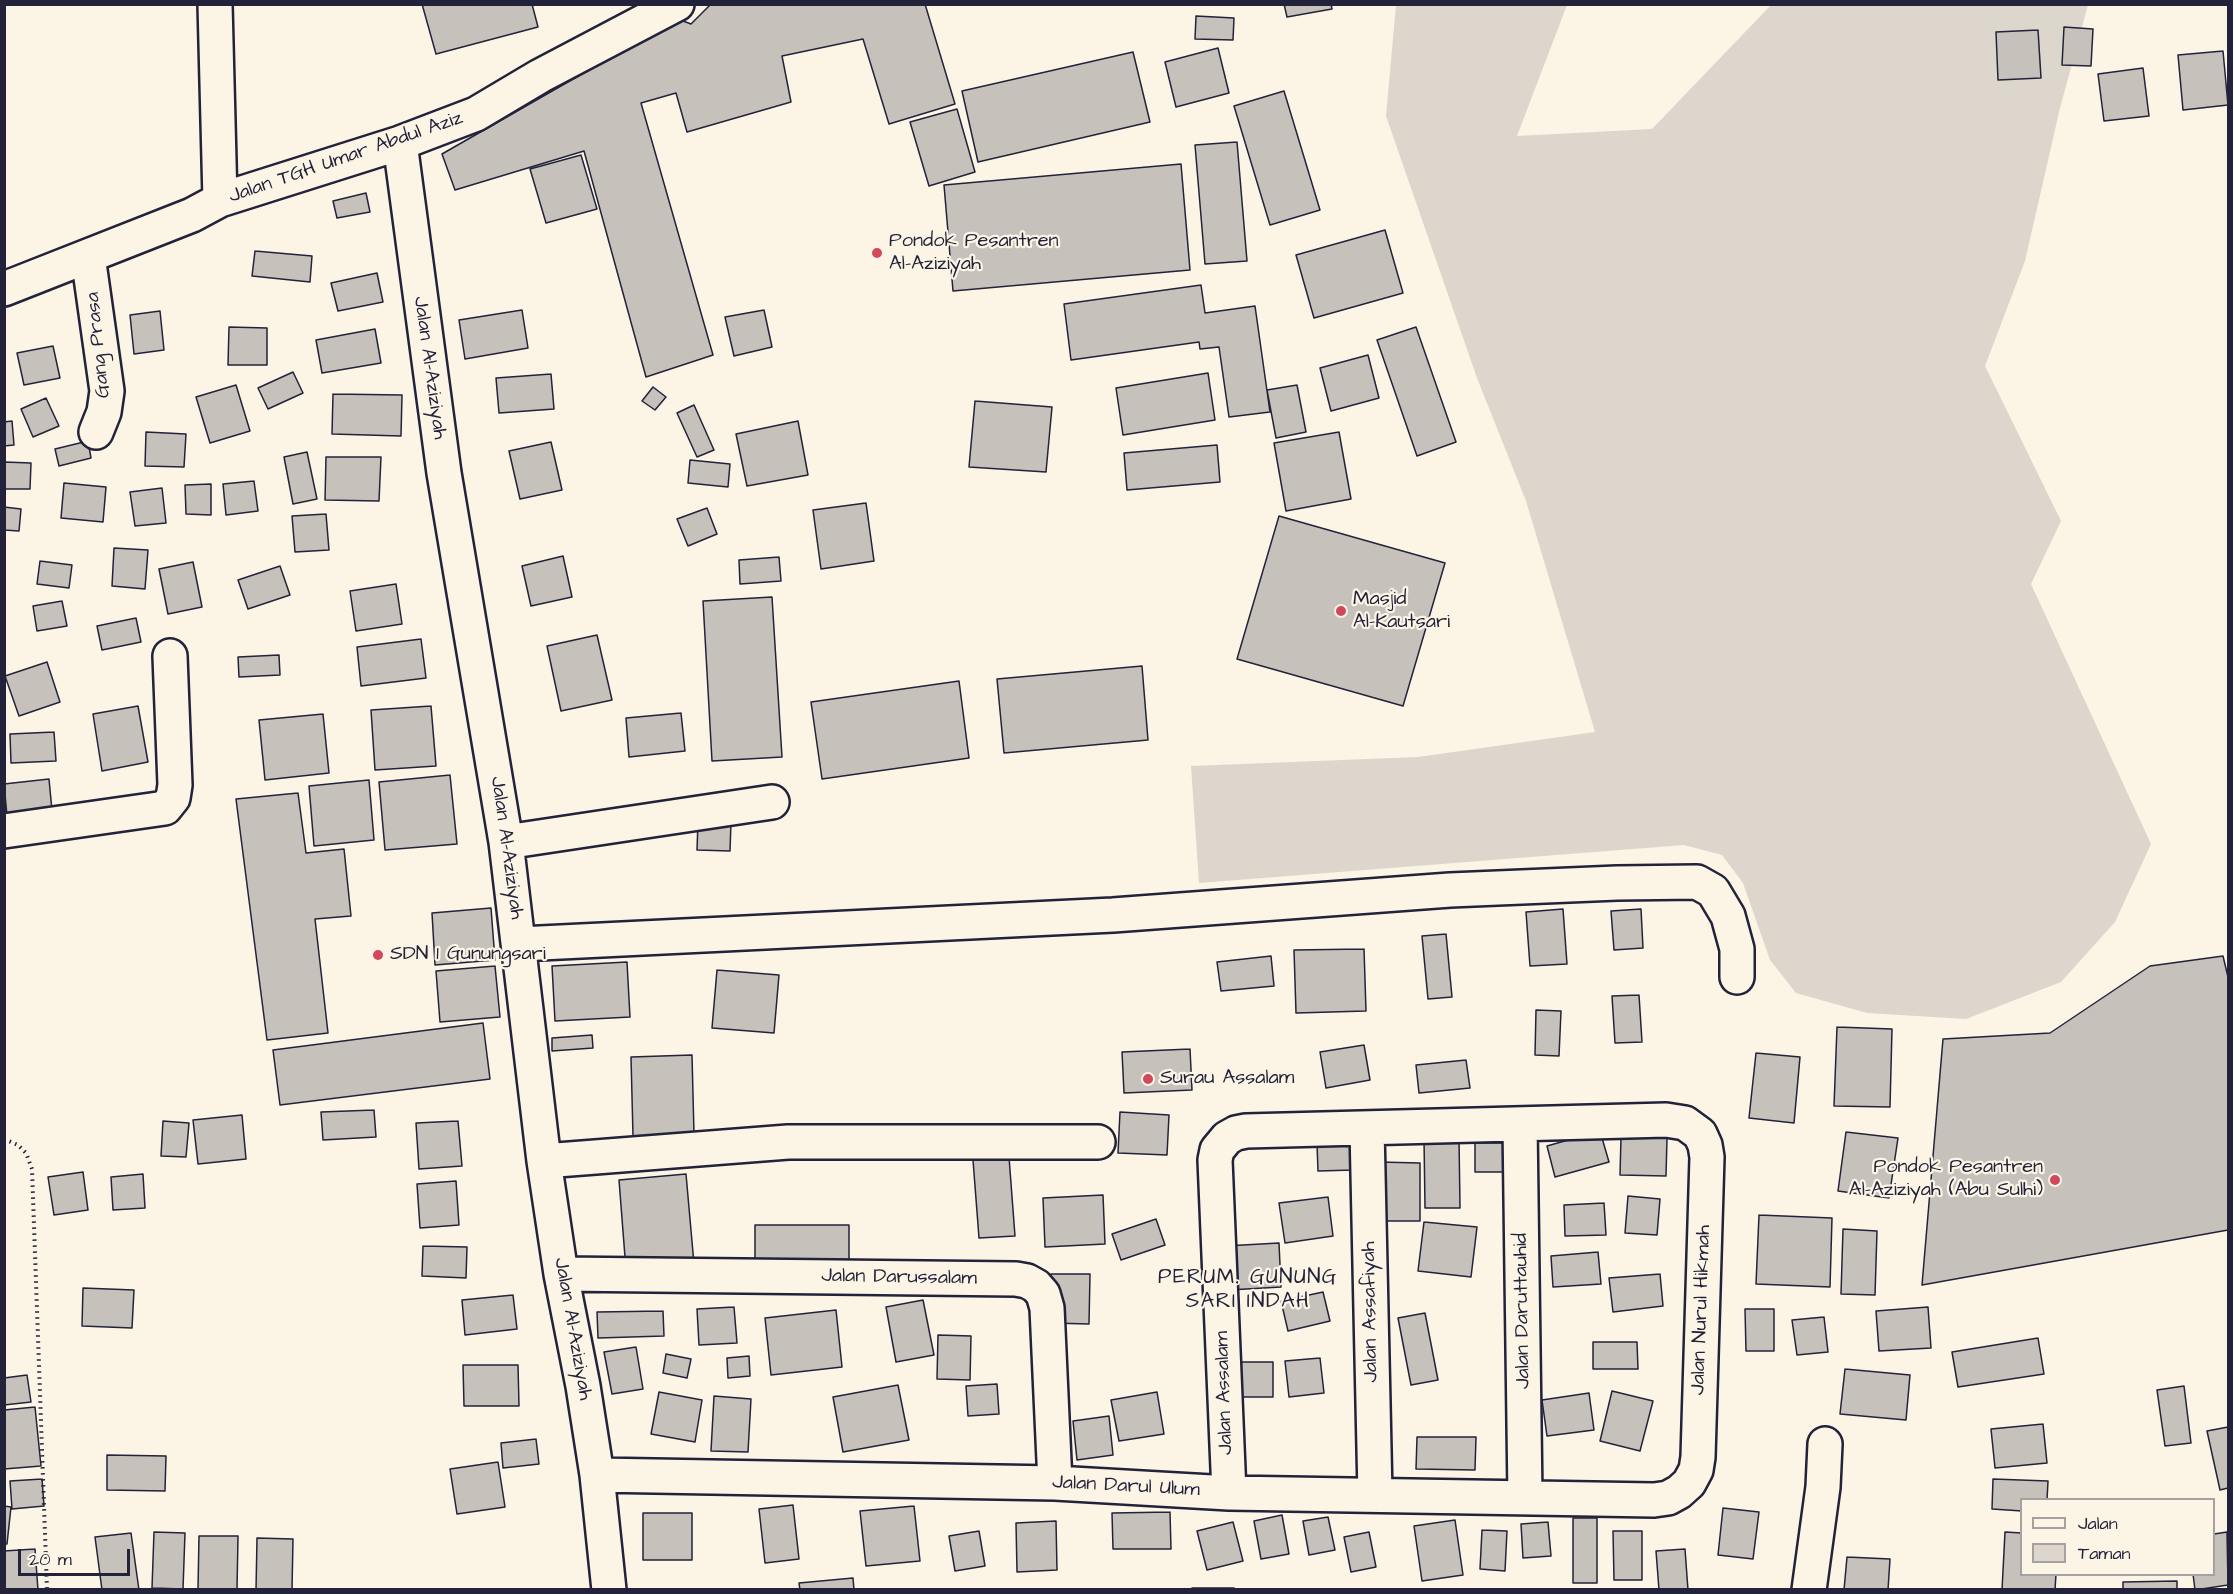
<!DOCTYPE html>
<html>
<head>
<meta charset="utf-8">
<style>
	body { margin:0 }
	#map { position:relative; width:2233px; height:1594px; overflow:hidden; background:#fcf5e5; font-family:"Architects Daughter",sans-serif }
	canvas { display:block }
	.frame { position:absolute; inset:0; border:6px solid #22223b; pointer-events:none }
	.legend { position:absolute; left:2020px; top:1498px; width:195px; height:78px; box-sizing:border-box; background:#fcf5e5; border:2px solid #a5a1a1; margin:0; padding:8px 10px; list-style:none; font-size:18px; color:#22223b }
	.legend li { display:flex; align-items:center; gap:12px; height:30px }
	.legend b { width:30px; border:2px solid #a5a1a1 }
	.scale { position:absolute; left:18px; top:1549px; width:112px; height:27px; box-sizing:border-box; border:3px solid #22223b; border-top:0; padding-left:8px; font-size:18px; line-height:21px; white-space:nowrap; color:#22223b; -webkit-text-stroke:4px #fcf5e5; paint-order:stroke }
</style>
</head>
<body>
<div id="map">
<canvas width="2233" height="1594"></canvas>
<div class="frame"></div>
<ul class="legend">
<li><b style="height:8px;background:#fcf5e5"></b>Jalan</li>
<li><b style="height:16px;background:#dcd6cc"></b>Taman</li>
</ul>
<div class="scale">20 m</div>
</div>
<script>
const ctx = document.querySelector('canvas').getContext('2d');
ctx.lineJoin = 'round';
function fillPath(path, color) {
  ctx.fillStyle = color;
  ctx.fill(path, 'evenodd');
}
function toPath(rows) {
  const path = new Path2D();
  for (const r of rows) {
    path.moveTo(r[0], r[1]);
    for (let i = 2; i < r.length; i += 2) path.lineTo(r[i], r[i + 1]);
  }
  return path;
}
function trace(path, color, width, dash) {
  ctx.strokeStyle = color;
  ctx.lineWidth = width;
  ctx.lineCap = dash ? 'butt' : 'round';
  ctx.setLineDash(dash || []);
  ctx.stroke(path);
}
function label(font, color, halo, rows, align = 'center') {
  ctx.font = font + ' "Architects Daughter",sans-serif';
  ctx.lineWidth = 4.5;
  ctx.setLineDash([]);
  ctx.textBaseline = 'middle';
  ctx.strokeStyle = halo;
  ctx.fillStyle = color;
  for (const [text, x, y, turn = 0] of rows) {
    ctx.save();
    ctx.translate(x, y);
    ctx.rotate((+turn || 0) * Math.PI / 180);
    ctx.textAlign = isNaN(turn) ? turn : align;
    if (halo) ctx.strokeText(text, 0, 0);
    ctx.fillText(text, 0, 0);
    ctx.restore();
  }
}
fillPath(toPath([
	[1396,5,1567,5,1517,136,1652,129,1771,5,2088,5,2060,108,2025,261,1985,366,2061,521,2031,584,2151,844,2115,922,2061,982,1966,1019,1867,1013,1796,993,1770,960,1743,883,1722,855,1684,845,1199,883,1191,766,1418,757,1595,732,1526,501,1477,378,1386,116]
]), '#dcd6cc');
const building = toPath([
	[422,4,532,4,538,27,436,54,422,4],
	[711,4,925,4,955,104,889,124,863,39,782,56,791,102,687,132,676,93,641,103,713,355,646,377,584,151,455,190,442,154,678,19,691,24,711,4],
	[1284,4,1331,4,1332,9,1287,17,1284,4],
	[1196,16,1234,18,1233,40,1195,39,1196,16],
	[2064,27,2093,29,2091,66,2062,65,2064,27],
	[2038,30,2041,78,1998,80,1996,32,2038,30],
	[1218,48,1229,93,1176,107,1165,62,1218,48],
	[2223,51,2228,105,2183,110,2178,55,2223,51],
	[1133,52,1150,122,978,162,962,91,1133,52],
	[2143,68,2149,116,2104,121,2098,74,2143,68],
	[1284,91,1320,210,1270,225,1234,106,1284,91],
	[957,109,975,172,929,186,910,122,957,109],
	[1237,142,1247,261,1205,264,1195,145,1237,142],
	[581,155,597,209,546,223,530,169,581,155],
	[1181,164,1190,270,953,291,944,185,1181,164],
	[366,193,370,212,337,218,333,201,366,193],
	[1385,230,1403,293,1314,318,1296,255,1385,230],
	[255,251,312,256,310,282,252,276,255,251],
	[377,273,383,302,338,311,331,283,377,273],
	[1201,285,1205,313,1255,306,1270,412,1229,417,1219,347,1200,349,1199,342,1071,360,1064,304,1201,285],
	[522,310,528,348,465,359,459,320,522,310],
	[764,310,772,347,734,356,725,317,764,310],
	[160,311,164,350,134,354,130,315,160,311],
	[229,327,267,328,267,365,228,365,229,327],
	[1416,327,1456,442,1417,456,1377,340,1416,327],
	[375,329,381,363,322,373,316,340,375,329],
	[53,346,60,378,24,385,17,353,53,346],
	[1368,355,1379,398,1331,411,1320,368,1368,355],
	[293,372,303,393,268,409,258,388,293,372],
	[1208,373,1215,420,1123,435,1116,388,1208,373],
	[551,374,554,409,499,413,496,378,551,374],
	[236,385,250,431,210,443,196,397,236,385],
	[1297,385,1306,432,1276,438,1267,390,1297,385],
	[653,387,666,397,655,410,642,401,653,387],
	[333,394,402,395,401,436,332,434,333,394],
	[46,398,59,426,33,437,21,409,46,398],
	[975,401,1052,407,1046,472,969,467,975,401],
	[694,405,714,450,697,457,677,413,694,405],
	[12,421,14,445,4,446,4,422,12,421],
	[798,421,808,475,747,486,736,434,798,421],
	[146,432,186,434,184,467,145,466,146,432],
	[1339,432,1351,499,1286,511,1274,443,1339,432],
	[88,441,91,458,59,466,55,449,88,441],
	[551,442,562,490,520,499,509,451,551,442],
	[1217,445,1220,482,1127,490,1124,453,1217,445],
	[307,452,317,499,293,504,284,457,307,452],
	[326,457,381,457,379,501,325,500,326,457],
	[690,460,730,464,728,487,688,483,690,460],
	[4,462,31,463,30,489,4,489,4,462],
	[254,481,258,511,226,515,223,484,254,481],
	[64,483,106,487,103,522,61,518,64,483],
	[211,484,211,515,186,514,185,485,211,484],
	[162,488,166,523,135,526,130,492,162,488],
	[866,503,874,561,821,569,813,510,866,503],
	[4,507,21,509,19,531,4,530,4,507],
	[707,508,717,534,688,546,677,519,707,508],
	[326,514,329,550,295,552,292,516,326,514],
	[1279,516,1445,563,1403,706,1237,659,1279,516],
	[114,548,148,550,145,589,112,586,114,548],
	[563,556,572,597,531,606,522,566,563,556],
	[779,557,781,581,740,584,739,560,779,557],
	[40,561,72,565,69,588,37,584,40,561],
	[193,562,202,607,168,614,159,569,193,562],
	[280,566,290,595,248,609,238,580,280,566],
	[396,584,402,624,356,631,350,591,396,584],
	[772,597,782,757,712,761,703,601,772,597],
	[62,601,67,626,37,631,33,606,62,601],
	[136,618,141,642,102,650,97,626,136,618],
	[597,635,612,700,561,711,547,646,597,635],
	[421,639,426,678,361,686,357,647,421,639],
	[279,655,280,675,239,677,238,657,279,655],
	[47,662,60,702,19,716,5,676,47,662],
	[1142,666,1148,740,1004,753,997,679,1142,666],
	[959,681,969,758,822,779,811,702,959,681],
	[138,706,148,762,102,771,93,714,138,706],
	[431,706,436,766,375,770,371,710,431,706],
	[681,713,685,751,629,757,626,718,681,713],
	[323,714,329,773,265,780,259,720,323,714],
	[54,732,56,761,11,763,10,734,54,732],
	[450,775,457,844,385,850,379,782,450,775],
	[49,779,53,821,8,826,4,784,49,779],
	[369,780,374,840,314,846,309,786,369,780],
	[298,793,306,853,344,849,351,916,315,919,328,1033,267,1040,236,799,298,793],
	[698,821,731,822,730,851,697,850,698,821],
	[491,908,495,960,435,965,432,913,491,908],
	[1563,909,1567,964,1530,966,1526,912,1563,909],
	[1641,909,1643,948,1614,950,1611,911,1641,909],
	[1446,934,1452,997,1428,999,1422,936,1446,934],
	[1364,949,1366,1011,1296,1013,1294,950,1364,949],
	[1271,956,1274,986,1221,991,1217,962,1271,956],
	[2223,956,2228,977,2228,1230,1922,1285,1943,1039,2050,1033,2150,966,2223,956],
	[627,962,630,1017,555,1021,552,966,627,962],
	[495,966,500,1017,440,1022,436,971,495,966],
	[717,970,779,975,774,1033,712,1028,717,970],
	[1639,995,1642,1042,1615,1043,1612,996,1639,995],
	[1536,1010,1561,1011,1559,1056,1535,1055,1536,1010],
	[483,1023,490,1079,280,1105,273,1050,483,1023],
	[1837,1027,1892,1029,1890,1107,1834,1106,1837,1027],
	[592,1035,593,1048,552,1051,552,1038,592,1035],
	[1364,1045,1370,1080,1326,1088,1320,1052,1364,1045],
	[1190,1049,1192,1090,1124,1093,1122,1052,1190,1049],
	[1756,1053,1800,1057,1794,1123,1749,1118,1756,1053],
	[692,1055,694,1134,633,1136,631,1057,692,1055],
	[1466,1060,1470,1088,1419,1093,1416,1065,1466,1060],
	[374,1110,376,1137,323,1140,321,1112,374,1110],
	[1120,1112,1169,1115,1167,1155,1118,1153,1120,1112],
	[242,1115,246,1159,198,1164,193,1120,242,1115],
	[163,1121,189,1123,186,1157,161,1156,163,1121],
	[458,1121,462,1166,419,1169,416,1123,458,1121],
	[1600,1131,1609,1162,1555,1177,1547,1146,1600,1131],
	[1846,1132,1898,1138,1889,1198,1838,1191,1846,1132],
	[1459,1137,1460,1208,1425,1208,1424,1139,1459,1137],
	[1621,1137,1667,1138,1666,1176,1620,1175,1621,1137],
	[1354,1143,1354,1170,1318,1171,1317,1144,1354,1143],
	[1475,1143,1509,1143,1509,1172,1475,1172,1475,1143],
	[1009,1157,1015,1236,979,1238,973,1160,1009,1157],
	[1379,1162,1420,1163,1420,1221,1379,1221,1379,1162],
	[83,1172,88,1210,54,1215,48,1177,83,1172],
	[143,1174,145,1208,113,1210,111,1177,143,1174],
	[686,1174,694,1264,626,1270,619,1180,686,1174],
	[456,1181,459,1225,420,1228,417,1184,456,1181],
	[1103,1195,1105,1244,1045,1247,1043,1198,1103,1195],
	[1628,1196,1660,1199,1657,1235,1625,1233,1628,1196],
	[1328,1197,1333,1236,1285,1243,1279,1203,1328,1197],
	[1604,1203,1606,1235,1565,1236,1564,1205,1604,1203],
	[1759,1215,1832,1218,1830,1287,1756,1284,1759,1215],
	[1156,1219,1165,1245,1121,1260,1112,1234,1156,1219],
	[1424,1222,1477,1227,1471,1277,1418,1271,1424,1222],
	[755,1225,849,1225,849,1267,755,1267,755,1225],
	[1843,1229,1877,1231,1875,1295,1841,1294,1843,1229],
	[1279,1243,1281,1287,1229,1290,1225,1246,1279,1243],
	[423,1246,467,1247,466,1278,422,1276,423,1246],
	[1598,1252,1601,1284,1553,1287,1551,1256,1598,1252],
	[1051,1274,1090,1274,1089,1324,1051,1323,1051,1274],
	[1660,1274,1663,1306,1613,1312,1609,1278,1660,1274],
	[83,1288,134,1290,132,1328,82,1326,83,1288],
	[1323,1292,1330,1321,1288,1331,1281,1301,1323,1292],
	[513,1295,517,1329,465,1335,462,1300,513,1295],
	[923,1300,934,1355,896,1362,886,1307,923,1300],
	[734,1307,737,1343,699,1345,697,1309,734,1307],
	[1928,1307,1931,1348,1879,1351,1876,1311,1928,1307],
	[1745,1309,1774,1309,1774,1351,1746,1351,1745,1309],
	[836,1310,842,1367,771,1375,765,1318,836,1310],
	[663,1311,664,1336,598,1338,597,1312,663,1311],
	[1425,1313,1438,1380,1411,1385,1398,1318,1425,1313],
	[1824,1317,1828,1352,1797,1355,1792,1320,1824,1317],
	[938,1335,971,1336,970,1380,937,1379,938,1335],
	[2038,1338,2044,1374,1958,1387,1952,1352,2038,1338],
	[1593,1342,1637,1342,1638,1369,1593,1369,1593,1342],
	[636,1347,643,1389,612,1394,604,1352,636,1347],
	[666,1354,691,1359,687,1378,663,1373,666,1354],
	[749,1356,750,1376,728,1378,727,1358,749,1356],
	[1320,1358,1324,1393,1289,1397,1285,1361,1320,1358],
	[1229,1362,1273,1362,1273,1397,1229,1397,1229,1362],
	[463,1365,518,1365,519,1406,464,1406,463,1365],
	[1845,1369,1910,1375,1906,1420,1840,1414,1845,1369],
	[27,1375,31,1402,4,1405,4,1378,27,1375],
	[997,1384,999,1414,968,1416,966,1386,997,1384],
	[898,1385,909,1440,843,1452,833,1397,898,1385],
	[2184,1386,2191,1443,2165,1446,2157,1390,2184,1386],
	[1612,1391,1653,1401,1640,1451,1600,1441,1612,1391],
	[659,1392,702,1400,695,1442,651,1434,659,1392],
	[1157,1392,1164,1434,1119,1441,1111,1400,1157,1392],
	[1589,1393,1594,1430,1547,1436,1542,1400,1589,1393],
	[714,1396,751,1399,748,1452,711,1451,714,1396],
	[35,1407,41,1466,4,1469,4,1410,35,1407],
	[1109,1416,1113,1455,1077,1460,1073,1421,1109,1416],
	[2043,1424,2047,1463,1995,1468,1991,1429,2043,1424],
	[2228,1427,2228,1488,2220,1490,2207,1431,2228,1427],
	[1417,1437,1476,1437,1475,1470,1416,1469,1417,1437],
	[536,1439,539,1464,503,1468,501,1443,536,1439],
	[107,1455,166,1456,165,1491,107,1490,107,1455],
	[498,1462,505,1507,457,1514,450,1469,498,1462],
	[42,1479,44,1506,12,1509,10,1481,42,1479],
	[1993,1479,2048,1481,2047,1500,2022,1500,2022,1511,1992,1509,1993,1479],
	[793,1505,799,1559,765,1563,759,1509,793,1505],
	[4,1506,11,1507,7,1544,4,1544,4,1506],
	[914,1506,920,1561,866,1566,860,1511,914,1506],
	[1723,1508,1759,1512,1753,1559,1718,1555,1723,1508],
	[1170,1512,1171,1549,1113,1549,1112,1513,1170,1512],
	[643,1513,692,1513,692,1560,643,1560,643,1513],
	[1282,1515,1289,1554,1261,1559,1254,1521,1282,1515],
	[1328,1517,1335,1550,1309,1555,1303,1521,1328,1517],
	[1573,1518,1597,1518,1597,1583,1573,1583,1573,1518],
	[1455,1520,1463,1575,1422,1581,1414,1526,1455,1520],
	[1056,1521,1057,1570,1017,1572,1016,1523,1056,1521],
	[1233,1522,1243,1561,1207,1570,1197,1531,1233,1522],
	[1548,1522,1551,1556,1523,1558,1521,1524,1548,1522],
	[1482,1530,1507,1531,1505,1571,1480,1569,1482,1530],
	[979,1531,985,1566,955,1571,949,1536,979,1531],
	[1613,1531,1642,1531,1642,1580,1614,1580,1613,1531],
	[154,1532,185,1533,183,1589,152,1588,154,1532],
	[1369,1532,1376,1567,1351,1572,1344,1537,1369,1532],
	[2005,1532,2022,1533,2022,1574,2056,1574,2055,1590,2002,1590,2005,1532],
	[2227,1532,2228,1585,2195,1590,2193,1574,2214,1574,2214,1534,2227,1532],
	[131,1533,139,1590,102,1590,95,1537,131,1533],
	[199,1536,238,1536,237,1590,198,1589,199,1536],
	[257,1538,293,1539,292,1590,256,1590,257,1538],
	[35,1549,38,1590,4,1590,4,1551,35,1549],
	[1685,1549,1688,1590,1659,1590,1656,1551,1685,1549],
	[1847,1557,1890,1559,1888,1590,1844,1590,1847,1557],
	[853,1578,854,1590,800,1590,799,1583,853,1578],
	[2177,1581,2177,1590,2123,1590,2123,1582,2177,1581],
	[1192,1588,1234,1588,1234,1590,1192,1590,1192,1588]
]);
fillPath(building, '#c6c1bb');
trace(building, '#22223b', 1.5);
const minor = toPath([
	[215,4,220,200],
	[400,143,444,473,506,842,544,1161,561,1274,583,1386,597,1475,609,1590],
	[88,256,107,391,104,412,96,432],
	[4,289,192,215,220,200,400,143,476,114,540,76,677,4],
	[4,831,165,808,173,798,175,785,170,656],
	[506,842,772,802],
	[520,944,1113,915,1450,890,1617,883,1697,882,1713,891,1728,916,1737,949,1737,977],
	[1520,1124,1525,1498],
	[1367,1128,1375,1495],
	[544,1161,788,1142,1098,1142],
	[561,1274,1016,1279,1027,1281,1036,1286,1043,1294,1047,1308,1055,1483],
	[597,1475,1055,1483,1229,1493,1654,1500,1668,1498,1679,1492,1689,1483,1696,1470,1698,1457,1707,1157,1705,1145,1700,1134,1685,1123,1666,1120,1246,1131,1236,1133,1227,1138,1217,1150,1215,1160,1229,1493],
	[1809,1590,1823,1487,1825,1444]
]);
trace(minor, '#22223b', 38);
trace(toPath([
	[4,1139,18,1145,26,1153,32,1169,47,1590]
]), '#22223b', 4, [1.5, 4.5]);
trace(minor, '#fcf5e5', 33);
for (const [x, y, r, color] of [
	[877,253,6,"#d1495b"],
	[1341,611,6,"#d1495b"],
	[378,955,6,"#d1495b"],
	[1148,1079,6,"#d1495b"],
	[2055,1180,6,"#d1495b"]
]) {
  const dot = new Path2D();
  dot.arc(x, y, r, 0, 2 * Math.PI);
  ctx.fillStyle = color;
  ctx.fill(dot);
  trace(dot, '#fcf5e5', 2);
}
label('20px', '#22223b', '#fcf5e5', [
	["Jalan TGH Umar Abdul Aziz",346,158,-19],
	["Gang Prasa",99,345,-96],
	["Jalan Al-Aziziyah",429,368,82],
	["Jalan Al-Aziziyah",506,848,82],
	["Jalan Darussalam",899,1278,1],
	["Jalan Nurul Hikmah",1702,1310,-88],
	["Jalan Daruttauhid",1523,1311,-91],
	["Jalan Assafiyah",1371,1312,-91],
	["Jalan Al-Aziziyah",572,1329,80],
	["Jalan Assalam",1225,1393,-92],
	["Jalan Darul Ulum",1126,1487,3]
]);
label('20px', '#22223b', '#fcf5e5', [
	["Pondok Pesantren",889,242],
	["Al-Aziziyah",889,265],
	["Masjid",1353,600],
	["Al-Kautsari",1353,623],
	["SDN 1 Gunungsari",390,955],
	["Surau Assalam",1160,1079],
	["Pondok Pesantren",2043,1168,"right"],
	["Al-Aziziyah (Abu Sulhi)",2043,1191,"right"]
], 'left');
ctx.letterSpacing = '1.5px';
label('21px', '#22223b', '#fcf5e5', [
	["PERUM. GUNUNG",1248,1279],
	["SARI INDAH",1248,1303]
]);
ctx.letterSpacing = '0px';
</script>
</body>
</html>
